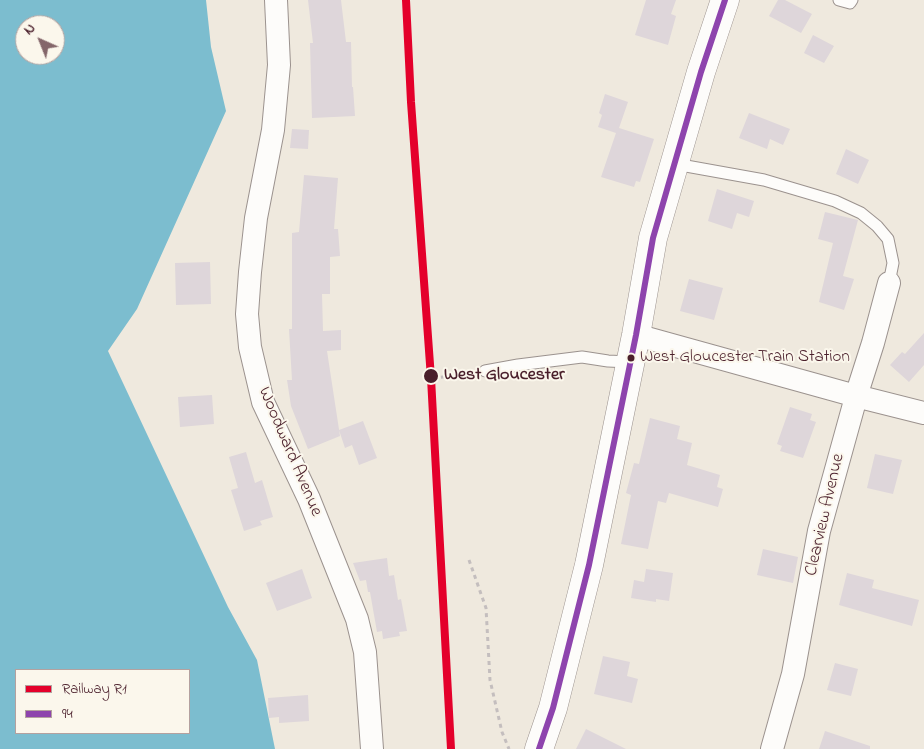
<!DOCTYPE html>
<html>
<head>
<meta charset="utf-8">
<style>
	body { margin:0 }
	#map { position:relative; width:924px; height:749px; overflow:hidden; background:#efe9de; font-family:"Indie Flower",sans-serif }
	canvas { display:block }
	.legend { position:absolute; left:15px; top:669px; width:175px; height:65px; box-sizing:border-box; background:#fbf7ec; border:1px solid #b4a19f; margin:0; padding:6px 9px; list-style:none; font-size:15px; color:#4a1f2b }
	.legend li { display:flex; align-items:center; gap:10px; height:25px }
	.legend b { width:25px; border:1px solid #b4a19f }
	.north { position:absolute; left:15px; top:15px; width:50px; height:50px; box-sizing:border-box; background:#fbf7ec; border:1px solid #b4a19f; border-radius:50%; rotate:316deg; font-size:14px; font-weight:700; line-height:20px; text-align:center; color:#4a1f2b }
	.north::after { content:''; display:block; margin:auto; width:18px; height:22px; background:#84666a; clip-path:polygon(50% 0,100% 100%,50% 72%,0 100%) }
</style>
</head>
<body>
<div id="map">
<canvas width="924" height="749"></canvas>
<ul class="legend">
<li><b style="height:6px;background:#e4002b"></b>Railway R1</li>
<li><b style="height:6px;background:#8e44ad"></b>94</li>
</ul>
<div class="north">N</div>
</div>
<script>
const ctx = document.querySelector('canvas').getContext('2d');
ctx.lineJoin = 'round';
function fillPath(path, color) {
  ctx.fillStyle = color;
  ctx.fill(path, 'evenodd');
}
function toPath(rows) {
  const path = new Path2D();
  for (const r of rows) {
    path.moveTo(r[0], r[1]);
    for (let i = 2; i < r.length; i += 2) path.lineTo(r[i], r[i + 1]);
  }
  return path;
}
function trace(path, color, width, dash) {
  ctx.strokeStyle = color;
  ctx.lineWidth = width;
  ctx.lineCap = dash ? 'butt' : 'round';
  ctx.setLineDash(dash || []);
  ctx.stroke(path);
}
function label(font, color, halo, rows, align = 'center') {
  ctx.font = font + ' "Indie Flower",sans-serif';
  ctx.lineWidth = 4;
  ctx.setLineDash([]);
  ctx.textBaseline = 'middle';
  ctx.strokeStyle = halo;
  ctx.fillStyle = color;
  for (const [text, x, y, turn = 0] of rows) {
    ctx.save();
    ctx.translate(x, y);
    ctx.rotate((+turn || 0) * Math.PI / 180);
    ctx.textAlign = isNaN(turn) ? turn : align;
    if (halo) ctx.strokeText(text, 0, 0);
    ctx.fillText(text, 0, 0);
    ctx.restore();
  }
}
fillPath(toPath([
	[0,0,206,0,211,47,226,111,137,309,108,351,228,607,257,660,275,749,0,749],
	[25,25,55,25,55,55,25,55],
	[16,670,189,670,189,733,16,733]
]), '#7cbdcf');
fillPath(toPath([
	[308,0,341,0,346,42,351,42,352,87,353,87,355,116,312,118,310,43,313,43],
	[646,0,676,0,671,14,676,16,668,45,635,35],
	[778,0,785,0,812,14,801,33,769,16],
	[813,35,834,46,824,63,804,53],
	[605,94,628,102,619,128,654,139,640,182,636,181,634,187,601,177,616,133,598,127,602,115,599,113],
	[749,113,790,129,783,145,770,139,767,149,739,138],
	[292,129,309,130,308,149,290,148],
	[846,149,869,160,858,184,836,174],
	[304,175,338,178,334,229,338,229,340,256,330,257,330,294,322,294,323,331,341,330,341,350,327,351,340,436,308,449,291,406,287,380,292,380,289,329,292,329,292,233,299,232],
	[717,189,754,201,749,217,737,213,732,229,708,221],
	[825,212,858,220,843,276,854,279,844,310,819,302,833,243,818,239],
	[210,262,211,304,176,305,175,263],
	[689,279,723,288,714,320,680,311],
	[924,333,924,365,909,382,890,365,902,352,905,354],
	[212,395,214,424,180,427,178,397],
	[790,407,812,414,810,420,816,422,803,458,780,451,782,446,777,444],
	[650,418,680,426,677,439,692,443,687,465,720,475,717,487,723,489,718,507,669,493,666,503,658,501,648,549,621,544,631,495,626,493,634,463,639,464],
	[363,421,377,458,359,465,352,445,345,448,339,430],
	[246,452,255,483,262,480,273,517,260,521,262,525,244,531,231,490,238,488,229,457],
	[875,454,902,460,893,494,867,488],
	[763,549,798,557,793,583,757,575],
	[387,558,389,576,394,575,398,600,401,599,407,631,399,632,400,636,383,639,382,631,377,632,370,592,368,592,366,580,360,581,353,563],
	[302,569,312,598,277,611,266,583],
	[646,569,673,573,669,601,656,599,656,602,631,598,634,580,644,582],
	[847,573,874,580,872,588,919,600,912,626,839,605],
	[603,656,630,662,627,676,638,679,632,703,594,694],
	[835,663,858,669,851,696,827,690],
	[308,695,309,721,279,723,279,717,269,718,268,698],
	[586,729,626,749,576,749],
	[825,731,870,746,870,749,819,749]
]), '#ded6da');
const service = toPath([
	[839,0,850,3,852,0],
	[675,164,764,180,835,201,861,213,877,226,888,239,893,263,889,283],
	[485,371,518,365,582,357,608,361,629,362]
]);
const minor = toPath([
	[276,0,279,65,273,130,256,218,250,272,247,314,250,347,263,402,309,499,357,619,365,652,372,749],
	[636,335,856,396,924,413],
	[772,749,793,674,819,531,858,390,873,343,889,283]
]);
const tertiary = toPath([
	[539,749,553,708,589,565,636,335,653,238,701,72,725,0]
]);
trace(service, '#9b928e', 13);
trace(minor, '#9b928e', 24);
trace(tertiary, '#9b928e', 29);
trace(toPath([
	[425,379,451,376],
	[469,560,486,608,490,680,502,732,509,749]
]), '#c4bebe', 3, [4, 4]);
trace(service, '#fdfcfa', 11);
trace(minor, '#fdfcfa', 22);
trace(tertiary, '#fdfcfa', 28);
trace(toPath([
	[406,0,411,102,431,378,451,749]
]), '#bab4b4', 4, [8, 4]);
trace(toPath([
	[539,749,553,708,589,565,636,335,653,238,701,72,725,0]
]), '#8e44ad', 6);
trace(toPath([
	[406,0,411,102,431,378,451,749]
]), '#e4002b', 8);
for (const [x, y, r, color] of [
	[631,358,4.5,"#4a1f2b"],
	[431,376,8,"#4a1f2b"]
]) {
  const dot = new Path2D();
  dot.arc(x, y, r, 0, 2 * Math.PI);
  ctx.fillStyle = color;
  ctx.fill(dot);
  trace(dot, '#fbf7ec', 2);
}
label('17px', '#4a1f2b', '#fbf7ec', [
	["West Gloucester Train Station",640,358]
], 'left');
label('bold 18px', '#4a1f2b', '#fbf7ec', [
	["West Gloucester",444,376]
], 'left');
label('18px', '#4a1f2b', '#fbf7ec', [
	["Woodward Avenue",289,452,67],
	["Clearview Avenue",826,515,-77]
]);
</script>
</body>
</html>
